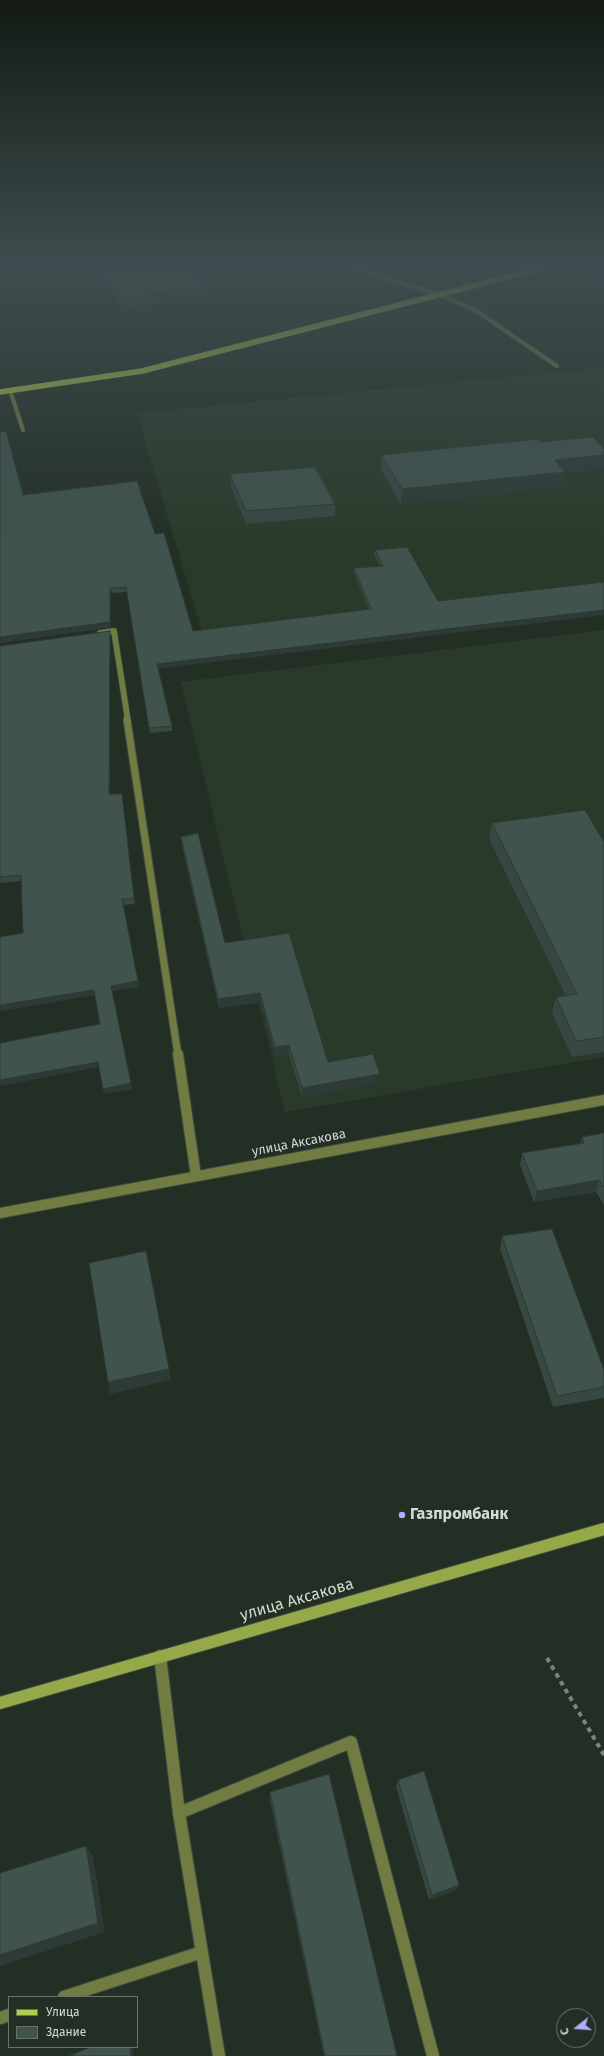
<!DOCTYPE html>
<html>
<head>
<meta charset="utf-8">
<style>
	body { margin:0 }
	#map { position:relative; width:604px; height:2056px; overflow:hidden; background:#232f24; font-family:"Fira Sans",sans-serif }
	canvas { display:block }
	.legend { position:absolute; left:8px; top:1996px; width:130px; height:52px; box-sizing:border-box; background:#232f24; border:1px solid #69736a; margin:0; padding:5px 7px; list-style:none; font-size:12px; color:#d2dad2 }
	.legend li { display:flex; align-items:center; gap:8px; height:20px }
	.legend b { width:20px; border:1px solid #69736a }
	.north { position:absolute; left:556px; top:2008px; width:40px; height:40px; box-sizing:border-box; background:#232f24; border:1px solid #69736a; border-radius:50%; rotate:253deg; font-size:11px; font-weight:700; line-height:16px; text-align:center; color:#d2dad2 }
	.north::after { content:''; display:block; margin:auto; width:14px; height:18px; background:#b0aefa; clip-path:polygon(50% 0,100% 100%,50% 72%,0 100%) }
</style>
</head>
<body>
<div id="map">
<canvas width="604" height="2056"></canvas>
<ul class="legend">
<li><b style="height:5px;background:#b4cc4b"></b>Улица</li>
<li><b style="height:11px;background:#40534d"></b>Здание</li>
</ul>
<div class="north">С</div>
</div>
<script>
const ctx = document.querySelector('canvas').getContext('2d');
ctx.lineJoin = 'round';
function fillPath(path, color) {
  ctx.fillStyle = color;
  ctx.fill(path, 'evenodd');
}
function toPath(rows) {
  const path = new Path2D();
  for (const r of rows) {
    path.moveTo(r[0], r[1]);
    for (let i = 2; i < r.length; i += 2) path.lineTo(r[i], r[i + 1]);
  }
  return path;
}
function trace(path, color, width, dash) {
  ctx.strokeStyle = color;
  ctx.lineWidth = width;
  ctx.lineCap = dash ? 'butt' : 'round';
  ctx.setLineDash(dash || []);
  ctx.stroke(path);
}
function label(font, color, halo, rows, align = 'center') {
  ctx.font = font + ' "Fira Sans",sans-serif';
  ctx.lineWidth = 4;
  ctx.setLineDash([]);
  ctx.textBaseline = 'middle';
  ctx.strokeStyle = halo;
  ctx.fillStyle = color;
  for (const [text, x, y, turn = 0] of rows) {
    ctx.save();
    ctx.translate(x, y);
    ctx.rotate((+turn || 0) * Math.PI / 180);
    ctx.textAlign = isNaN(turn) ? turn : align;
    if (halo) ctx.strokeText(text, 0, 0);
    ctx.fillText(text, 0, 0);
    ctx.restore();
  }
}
fillPath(toPath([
	[604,368,604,583,202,632,137,413],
	[604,630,604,1057,285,1112,181,682]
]), '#293a2a');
const serviceFar4 = toPath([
	[440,295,475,310,557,366],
	[10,390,23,430]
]);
const serviceFar3 = toPath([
	[100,633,114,631,128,721]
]);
const serviceFar2 = toPath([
	[127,720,178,1055]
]);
const serviceFar1 = toPath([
	[178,1054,196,1176]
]);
const service = toPath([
	[160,1656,179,1813,219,2056],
	[179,1813,351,1742,433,2056],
	[64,1997,202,1952],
	[0,2018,9,2015]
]);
const minorFar1 = toPath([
	[347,267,440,295]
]);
const minor = toPath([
	[0,1213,604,1100]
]);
const secondary = toPath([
	[0,1703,604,1529]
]);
const primary = toPath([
	[0,392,142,371,547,267]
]);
trace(serviceFar4, '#3f4a40', 5);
trace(serviceFar3, '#3f4a40', 7);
trace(serviceFar2, '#3f4a40', 9);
trace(serviceFar1, '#3f4a40', 12);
trace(service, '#3f4a40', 14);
trace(minorFar1, '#3f4a40', 5);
trace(minor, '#3f4a40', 12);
trace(secondary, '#3f4a40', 14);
trace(primary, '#3f4a40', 6);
trace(toPath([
	[547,1658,604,1755]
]), '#7b857b', 4, [4.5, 4.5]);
trace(serviceFar4, '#707c42', 4);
trace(serviceFar3, '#707c42', 5.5);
trace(serviceFar2, '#707c42', 7);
trace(serviceFar1, '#707c42', 10);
trace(service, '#707c42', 12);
trace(minorFar1, '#707c42', 4);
trace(minor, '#707c42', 10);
trace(secondary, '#96a949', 12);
trace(primary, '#b4cc4b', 5.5);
fillPath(toPath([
	[91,267,186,267,206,297,125,308],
	[0,432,23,495,155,534,193,631,369,610,354,573,354,568,380,566,374,555,375,550,438,601,158,669,172,726,172,731,150,733,127,592,111,593,111,627,0,643],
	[381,455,565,473,563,487,401,504,381,470],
	[230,474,335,504,335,516,246,524,231,486],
	[110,636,110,794,122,794,135,904,123,905,139,987,112,991,132,1089,104,1094,99,1067,100,1024,95,995,0,1011,0,937,23,933,21,881,0,883,0,646],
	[492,823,604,842,604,1052,572,1057,552,1013,556,997,566,996,489,839],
	[181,837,225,943,328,1062,380,1074,379,1083,302,1097,289,1054,276,1056,261,1002,219,1008,182,846],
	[604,1133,604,1205,596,1192,534,1202,520,1165,522,1153,581,1143,582,1137],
	[502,1236,604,1370,604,1398,553,1407,500,1249],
	[398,1780,456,1890,429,1900,396,1787],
	[270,1792,397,2056,324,2056,270,1800]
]), '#374742');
fillPath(toPath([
	[205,286,206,297,125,308,124,298],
	[604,455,604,469,565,473,563,487,401,504,402,489,555,460],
	[110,588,111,593,111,627,0,643,0,637],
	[604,610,604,615,157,669,157,664],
	[110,631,110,799,109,794],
	[138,981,139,987,112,991,111,986],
	[94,990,95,995,0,1011,0,1005],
	[260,993,261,1002,219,1008,218,999],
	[289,1045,289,1054,276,1056,275,1047],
	[98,1062,99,1067,0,1086,0,1080],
	[380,1074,379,1083,302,1097,302,1088],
	[131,1083,132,1089,104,1094,103,1089],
	[599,1180,596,1192,534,1202,537,1191],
	[169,1369,171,1380,110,1394,108,1382],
	[86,1846,93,1856,105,1932,0,1966,0,1955],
	[459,1885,456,1890,429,1900,432,1895],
	[130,2047,132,2047,134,2056,131,2056]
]), '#2d3a36');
const building = toPath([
	[98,267,186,267,205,286,124,298,98,267],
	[6,431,23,495,137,481,155,534,164,533,193,631,371,609,354,568,383,566,375,550,407,547,438,601,604,582,604,610,157,664,172,726,149,728,126,587,110,588,110,622,0,637,0,432,6,431],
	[593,437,604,449,604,455,555,460,565,472,402,489,381,455,539,439,540,442,593,437],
	[315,467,335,504,246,511,230,474,315,467],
	[110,631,109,794,122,794,134,899,122,899,138,981,111,986,131,1083,103,1089,98,1062,0,1080,0,1043,100,1024,94,990,0,1005,0,937,23,933,21,875,0,877,0,646,110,631],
	[585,810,604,842,604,1037,576,1041,556,997,577,994,492,823,585,810],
	[198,833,225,943,289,933,328,1062,373,1054,380,1074,302,1088,289,1045,275,1047,260,993,218,999,181,837,198,833],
	[604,1133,604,1187,599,1180,537,1191,522,1153,584,1143,582,1137,604,1133],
	[552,1229,604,1370,604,1387,557,1396,502,1236,552,1229],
	[146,1251,169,1369,108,1382,89,1263,146,1251],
	[424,1771,459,1885,432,1895,398,1780,424,1771],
	[329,1774,397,2056,325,2056,270,1792,329,1774],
	[86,1846,98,1923,0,1955,0,1873,86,1846],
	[91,2047,130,2047,131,2056,69,2056,91,2047]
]);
fillPath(building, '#40534d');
trace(building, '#2d3a36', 1);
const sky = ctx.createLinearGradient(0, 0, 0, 555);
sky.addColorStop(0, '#131a14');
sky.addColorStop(0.48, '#3f4d50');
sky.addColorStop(1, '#3f4d5000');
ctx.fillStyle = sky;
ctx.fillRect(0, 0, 604, 555);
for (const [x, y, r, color] of [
	[402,1515,4,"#b0aefa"]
]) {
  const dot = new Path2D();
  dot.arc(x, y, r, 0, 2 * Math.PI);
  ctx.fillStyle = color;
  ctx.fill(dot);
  trace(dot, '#232f24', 1.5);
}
label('13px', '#d2dad2', '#232f24', [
	["улица Аксакова",299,1143,-11]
]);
label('bold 16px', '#d2dad2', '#232f24', [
	["Газпромбанк",410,1515]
], 'left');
label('16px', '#d2dad2', '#232f24', [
	["улица Аксакова",297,1600,-16]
]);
</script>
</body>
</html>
